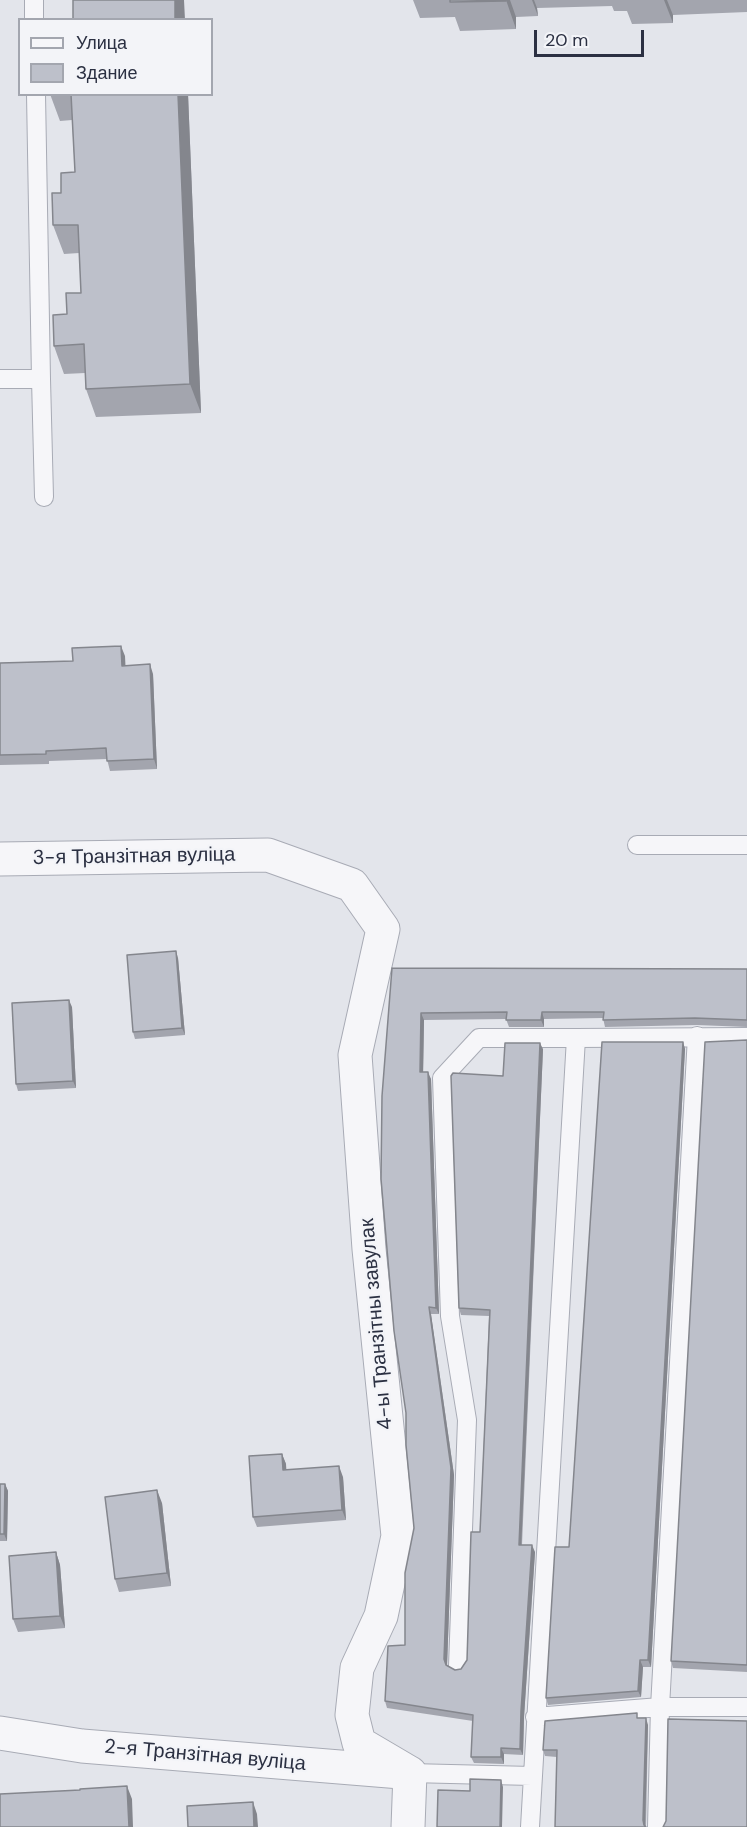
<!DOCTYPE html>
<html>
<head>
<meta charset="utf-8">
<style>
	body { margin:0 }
	#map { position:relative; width:747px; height:1827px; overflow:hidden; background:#e3e5eb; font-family:"DM Sans",sans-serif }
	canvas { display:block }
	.legend { position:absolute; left:18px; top:18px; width:195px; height:78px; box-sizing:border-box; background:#f3f4f8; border:2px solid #a3a6af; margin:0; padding:8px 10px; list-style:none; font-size:18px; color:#2b3042 }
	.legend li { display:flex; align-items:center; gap:12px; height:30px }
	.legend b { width:30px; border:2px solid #a3a6af }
	.scale { position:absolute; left:534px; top:30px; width:110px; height:27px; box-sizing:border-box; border:3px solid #2b3042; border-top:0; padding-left:8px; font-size:18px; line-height:21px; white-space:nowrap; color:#2b3042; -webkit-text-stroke:4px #f3f4f8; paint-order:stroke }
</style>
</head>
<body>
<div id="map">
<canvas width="747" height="1827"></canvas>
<ul class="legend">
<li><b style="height:8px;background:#f6f6f9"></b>Улица</li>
<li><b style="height:16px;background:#bdc0ca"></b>Здание</li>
</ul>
<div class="scale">20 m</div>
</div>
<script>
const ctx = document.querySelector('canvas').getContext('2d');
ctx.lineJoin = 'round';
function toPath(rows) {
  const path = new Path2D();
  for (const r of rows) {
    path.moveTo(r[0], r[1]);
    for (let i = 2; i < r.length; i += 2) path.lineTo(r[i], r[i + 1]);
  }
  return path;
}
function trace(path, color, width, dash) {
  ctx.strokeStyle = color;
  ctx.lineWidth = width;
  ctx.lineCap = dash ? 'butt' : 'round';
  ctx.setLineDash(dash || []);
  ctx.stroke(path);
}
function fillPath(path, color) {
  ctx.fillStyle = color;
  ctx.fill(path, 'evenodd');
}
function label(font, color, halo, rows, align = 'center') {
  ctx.font = font + ' "DM Sans",sans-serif';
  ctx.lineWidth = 4.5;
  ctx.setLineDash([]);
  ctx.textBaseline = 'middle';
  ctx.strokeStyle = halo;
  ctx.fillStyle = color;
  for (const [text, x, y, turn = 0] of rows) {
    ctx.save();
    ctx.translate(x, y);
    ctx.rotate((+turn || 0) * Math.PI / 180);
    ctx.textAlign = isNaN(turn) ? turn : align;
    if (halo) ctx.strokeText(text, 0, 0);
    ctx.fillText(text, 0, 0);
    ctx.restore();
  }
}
const lane = toPath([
	[34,0,34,20],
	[0,379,41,379,36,94],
	[41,379,44,497],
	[637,845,747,845],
	[576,1038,747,1037],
	[458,1666,467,1420,450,1316,442,1078,479,1038,576,1038,530,1827],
	[535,1717,660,1707,747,1707],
	[410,1773,532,1776],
	[657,1827,660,1707,697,1036]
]);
const street = toPath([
	[0,859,268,855,352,885,383,929,355,1055,369,1249,398,1536,381,1616,357,1668,352,1715,359,1743,410,1773],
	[0,1733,82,1746,401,1772],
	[408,1827,410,1773]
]);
trace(lane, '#a8abb5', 20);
trace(street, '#a8abb5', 35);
trace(lane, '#f6f6f9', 18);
trace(street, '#f6f6f9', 33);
fillPath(toPath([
	[413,0,747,0,747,12,673,15,673,23,632,24,627,11,614,11,612,6,537,8,538,16,516,17,516,29,460,31,455,17,420,18],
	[50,94,188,94,201,413,96,417,86,389,85,373,64,374,54,346,67,314,81,293,79,253,64,254,53,225,61,193,75,172,72,120,60,121],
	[125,656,125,665,153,674,157,769,110,771,107,759,49,761,49,764,0,765,0,663,73,661],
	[178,958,185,1035,135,1039,133,1032],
	[392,968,747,969,747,1027,697,1025,605,1027,603,1018,544,1019,544,1027,509,1027,506,1019,424,1020,423,1072,431,1079,439,1314,431,1314,454,1475,447,1666,455,1670,461,1669,467,1660,480,1532,489,1316,461,1315,459,1308,503,1076,543,1049,522,1545,535,1552,524,1717,523,1755,504,1754,504,1764,474,1763,471,1757,473,1721,387,1708,385,1701,405,1645,414,1528,406,1413],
	[72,1007,76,1088,18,1091,16,1084],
	[747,1040,747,1672,673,1668,671,1661],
	[683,1042,685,1049,651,1667,643,1667,641,1697,548,1705,546,1698,569,1547],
	[282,1454,286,1464,286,1470,343,1477,346,1520,257,1527,253,1517],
	[0,1484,5,1484,8,1491,7,1541,0,1541],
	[162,1503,171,1586,119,1592,115,1579],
	[56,1552,60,1565,65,1628,18,1632,13,1619],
	[639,1718,648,1725,646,1827,557,1757,545,1756,543,1750]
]), '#a3a5ae');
fillPath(toPath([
	[175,0,184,0,185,20,175,20],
	[506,0,510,0,516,17,516,29],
	[532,0,534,0,537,8,538,16],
	[664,0,667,0,673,15,673,23],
	[178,94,188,94,201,413,190,384],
	[121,646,125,656,126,676,122,666],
	[150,664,153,674,157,769,154,759],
	[176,951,178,958,185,1035,182,1028],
	[69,1000,72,1007,76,1088,73,1081],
	[542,1012,544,1019,544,1027,541,1020],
	[421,1013,424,1020,423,1079,420,1072],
	[683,1042,685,1049,651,1667,648,1660],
	[540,1043,543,1049,521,1551,519,1545],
	[428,1072,431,1079,439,1314,436,1308],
	[429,1307,431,1314,454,1475,447,1666,448,1672,444,1659],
	[282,1454,286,1464,287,1480,283,1470],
	[339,1466,343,1477,346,1520,342,1510],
	[5,1484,8,1491,7,1541,4,1534],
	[157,1490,162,1503,171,1586,167,1573],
	[532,1545,535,1552,524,1717,523,1755,520,1749,521,1711],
	[56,1552,60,1565,65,1628,60,1616],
	[640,1660,643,1667,641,1697,638,1691],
	[646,1718,648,1725,645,1827,643,1820],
	[501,1748,504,1754,504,1764,501,1757],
	[501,1780,503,1787,502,1827,500,1827],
	[127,1786,132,1799,133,1827,129,1827],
	[253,1802,257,1814,258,1827,254,1827]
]), '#84868d');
const building = toPath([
	[73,0,175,0,175,20,73,20,73,0],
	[450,0,506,0,506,1,450,2,450,0],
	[71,94,178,94,190,384,86,389,84,344,54,346,53,315,67,314,66,293,81,293,78,225,53,225,52,193,61,193,61,173,75,172,71,94],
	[121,646,122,666,150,664,154,759,107,761,106,748,46,751,46,754,0,755,0,663,73,661,72,648,121,646],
	[176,951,182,1028,133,1032,127,955,176,951],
	[392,968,747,969,747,1020,695,1018,603,1020,604,1012,542,1012,541,1020,506,1020,507,1012,421,1013,420,1072,428,1072,436,1308,429,1307,451,1468,444,1659,446,1665,455,1670,461,1669,467,1660,471,1532,480,1532,490,1310,459,1308,451,1076,453,1073,503,1076,505,1043,540,1043,519,1545,532,1545,521,1711,520,1749,501,1748,501,1757,471,1757,473,1715,385,1701,388,1646,405,1645,405,1573,414,1528,406,1445,406,1413,394,1331,381,1179,382,1096,392,968],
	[69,1000,73,1081,16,1084,12,1003,69,1000],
	[747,1040,747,1665,671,1661,705,1042,747,1040],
	[602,1042,683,1042,648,1660,640,1660,638,1691,546,1698,555,1547,569,1547,602,1042],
	[282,1454,283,1470,339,1466,342,1510,253,1517,249,1456,282,1454],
	[0,1484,5,1484,4,1534,0,1534,0,1484],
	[157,1490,167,1573,115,1579,105,1497,157,1490],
	[56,1552,60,1616,13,1619,9,1556,56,1552],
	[637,1713,637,1718,646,1718,643,1820,644,1825,646,1827,555,1827,557,1750,543,1750,545,1721,637,1713],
	[668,1719,747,1721,747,1827,663,1827,666,1821,668,1719],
	[470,1779,501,1780,500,1827,437,1827,438,1790,470,1791,470,1779],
	[127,1786,129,1827,0,1827,0,1794,80,1790,80,1789,127,1786],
	[253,1802,254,1827,188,1827,187,1806,253,1802]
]);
fillPath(building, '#bdc0ca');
trace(building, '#84868d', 1.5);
label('20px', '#2b3042', '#f3f4f8', [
	["3-я Транзітная вуліца",134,857,-1],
	["4-ы Транзітны завулак",377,1324,-95],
	["2-я Транзітная вуліца",205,1756,5]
]);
</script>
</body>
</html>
